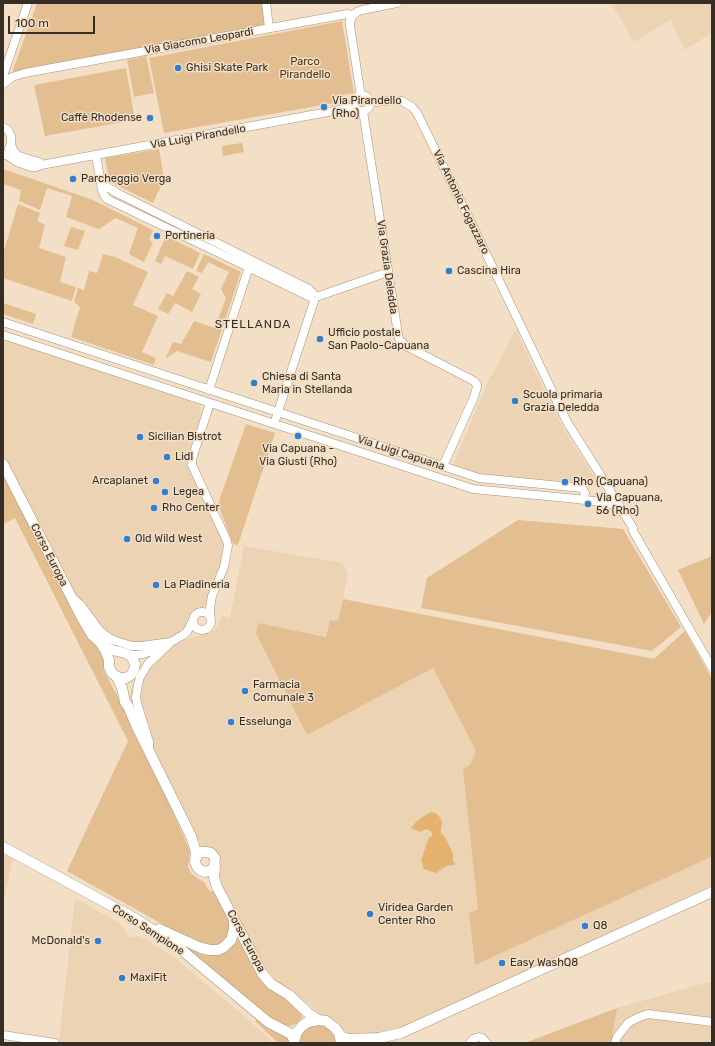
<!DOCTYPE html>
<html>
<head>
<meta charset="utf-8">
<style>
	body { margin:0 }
	#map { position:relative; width:715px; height:1046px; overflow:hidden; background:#f3dfc6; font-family:Rubik,sans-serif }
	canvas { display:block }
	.frame { position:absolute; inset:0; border:4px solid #362e25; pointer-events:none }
	.scale { position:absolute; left:8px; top:16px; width:87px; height:18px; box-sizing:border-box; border:2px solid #362e25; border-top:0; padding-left:5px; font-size:12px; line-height:14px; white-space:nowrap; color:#362e25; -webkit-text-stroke:3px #f3dfc6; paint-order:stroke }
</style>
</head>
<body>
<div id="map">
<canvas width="715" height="1046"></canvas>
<div class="frame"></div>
<div class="scale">100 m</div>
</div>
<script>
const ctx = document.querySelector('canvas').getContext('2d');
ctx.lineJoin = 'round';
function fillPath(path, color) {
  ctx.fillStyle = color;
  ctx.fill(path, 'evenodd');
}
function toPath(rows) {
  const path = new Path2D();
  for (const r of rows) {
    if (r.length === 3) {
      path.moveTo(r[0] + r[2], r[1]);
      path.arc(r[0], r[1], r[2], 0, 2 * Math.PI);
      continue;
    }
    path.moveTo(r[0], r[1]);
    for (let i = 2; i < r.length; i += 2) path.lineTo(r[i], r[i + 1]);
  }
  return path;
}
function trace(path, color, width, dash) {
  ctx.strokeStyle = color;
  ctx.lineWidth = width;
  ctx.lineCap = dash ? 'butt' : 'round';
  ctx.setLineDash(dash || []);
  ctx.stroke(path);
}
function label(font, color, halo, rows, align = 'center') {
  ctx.font = font + ' Rubik,sans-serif';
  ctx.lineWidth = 3;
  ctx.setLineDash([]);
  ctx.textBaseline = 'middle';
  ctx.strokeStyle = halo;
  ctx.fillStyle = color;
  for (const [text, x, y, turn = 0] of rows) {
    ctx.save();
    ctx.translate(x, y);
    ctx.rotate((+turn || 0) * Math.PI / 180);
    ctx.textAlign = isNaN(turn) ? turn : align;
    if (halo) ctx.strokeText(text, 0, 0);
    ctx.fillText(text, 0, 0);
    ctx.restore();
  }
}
fillPath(toPath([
	[611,3,712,3,712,33,684,50,671,19,634,42],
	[516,331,562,426,597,481,595,484,477,475,453,466,490,376,492,375,514,332],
	[3,339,199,404,202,414,186,460,186,464,227,542,227,546,212,596,205,606,195,614,190,626,171,641,141,645,109,637,71,593,3,457],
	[244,546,342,563,348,573,338,622,330,620,326,637,258,623,307,735,433,668,476,751,470,765,478,909,469,913,475,964,711,857,712,859,712,885,396,1031,383,1035,350,1035,340,1030,312,1006,277,982,266,968,224,890,180,803,132,706,130,695,135,676,146,661,182,640,202,635,213,631,218,625,222,616,230,618],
	[3,854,13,859,3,905],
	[75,898,118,922,125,929,128,938,138,936,149,941,176,959,237,1010,270,1039,270,1043,59,1043],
	[712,981,712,1043,611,1043,617,1008]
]), '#ebd3b4');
fillPath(toPath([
	[37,3,262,3,265,25,15,73,13,70],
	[342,21,354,93,333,97,334,103,164,133,149,58],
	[146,56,154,93,134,97,127,60],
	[126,68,135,120,45,136,34,85],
	[242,143,244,152,223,156,222,146],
	[159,149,164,179,153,203,110,182,105,158],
	[3,169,12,172,93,200,153,230,149,240,153,242,144,262,129,254,138,228,116,218,99,229,66,217,72,196,47,188,40,210,19,201,21,190,3,184],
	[18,204,40,213,37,221,45,225,39,248,66,257,60,282,76,287,72,301,3,278,3,254],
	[71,227,85,231,78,250,64,246],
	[166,236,200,253,193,269,165,256,161,264,155,261],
	[103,254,115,257,148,272,133,305,158,316,142,352,156,358,154,365,71,337,80,307,74,302,78,288,84,290,89,271,97,273],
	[204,254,241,272,211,362,177,351,165,359,173,342,181,344,194,321,215,328,226,298,221,289,229,272,208,262,202,273,196,271],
	[187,271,199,277,192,289,201,294,192,312,175,303,168,314,158,309,167,293,173,296],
	[3,303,36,314,33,324,3,314],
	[246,424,275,433,238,545,233,544,218,504],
	[3,471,85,631,94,643,102,652,105,661,104,671,129,718,165,793,189,849,190,852,188,867,191,873,197,878,204,882,210,892,214,890,221,902,229,923,230,929,228,938,216,947,198,944,67,871,128,741,15,518,3,524],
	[518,520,623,529,681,627,652,651,421,608,427,578],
	[712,556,712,612,704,624,678,570],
	[343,599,654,659,685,631,712,679,712,859,711,857,475,965,469,913,478,909,463,769,470,765,476,751,433,668,307,735,256,633,258,623,326,637,330,620,338,621],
	[236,932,260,980,269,989,288,1000,301,1014,302,1017,300,1021,296,1024,288,1026,282,1025,267,1017,189,949,173,937,222,950],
	[617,1008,611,1043,525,1043],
	[257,1019,269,1028,287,1036,290,1043,278,1043,255,1021],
	[312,1024,325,1025,335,1033,337,1043,297,1043,302,1031]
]), '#e3be91');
fillPath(toPath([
	[431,812,437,814,441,819,442,823,441,828,441,833,446,839,450,847,453,854,453,862,455,863,454,865,446,866,436,873,424,869,421,860,429,837,432,836,432,832,427,829,423,830,421,832,411,828,418,820]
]), '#e6b26f');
const minor = toPath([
	[266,3,269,28],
	[353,15,350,21,350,26,361,96],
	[353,15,357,12,362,10,397,3],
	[3,76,28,3],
	[3,84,12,77,25,73,347,14,353,15],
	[362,103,8],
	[369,101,377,102,393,100,402,101,412,107,417,113,483,247,567,422,606,484,633,528,633,531,712,668],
	[363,111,398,334,399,339,406,346,474,381,477,385,477,387,474,397,443,466],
	[3,127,8,130,11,136,11,144,9,148],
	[11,144,12,147,15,153,19,156,39,162,41,165],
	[3,154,8,156,17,162,31,167,36,167,41,165,355,107],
	[96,155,102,190,104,195,107,199,310,297],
	[101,183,117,193,309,289,313,293],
	[319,296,388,272],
	[3,322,479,478,582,488,585,493,583,500],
	[3,335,473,489,567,498,603,502,613,505,619,511],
	[209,390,247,273,253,264],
	[210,403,192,459,192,465,227,541,228,546,224,567,212,596,210,608,210,616],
	[276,418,314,301],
	[75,600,80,604,100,631,109,638,116,641,132,646,141,646,171,642],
	[202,621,9],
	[128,654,135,655,143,654,152,651,171,642,183,635,187,632,193,620],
	[149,751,149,742,137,703,136,697,138,684,140,677,148,664,171,642],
	[3,1035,55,1043],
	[470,1043,473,1039,479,1037,482,1038,487,1043],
	[615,1043,617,1037,628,1023,637,1018,648,1014,712,1022]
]);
const major = toPath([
	[3,464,82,618,92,635,100,642,105,650,109,660,109,667,112,673,114,675,120,678,126,678,131,675,134,670,135,664,131,656,125,653,112,650,100,642],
	[117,677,122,688,125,702,128,706,137,727,191,836,196,852,195,862,197,867,200,870,205,872,211,870,214,867,215,858,211,853,206,852,201,852,198,854,196,858],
	[3,847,136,919,178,947,268,1022,291,1034,294,1040],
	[215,866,214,877,217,887,262,973,271,984,289,995,308,1013,319,1020],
	[159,929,201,948,210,950,218,950,224,947,231,940,234,930,234,921],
	[340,1036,348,1039,379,1038,401,1033,712,892],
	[294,1042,297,1032,302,1026,308,1022,319,1020,326,1021,334,1027,339,1033,341,1043]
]);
trace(minor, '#a7947d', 9);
trace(major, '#a7947d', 11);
trace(minor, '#fff', 8);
trace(major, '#fff', 10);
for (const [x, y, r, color] of [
	[178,68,4,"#327ecf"],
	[324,107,4,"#327ecf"],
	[150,118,4,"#327ecf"],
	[73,179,4,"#327ecf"],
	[157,236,4,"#327ecf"],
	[449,271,4,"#327ecf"],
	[320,339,4,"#327ecf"],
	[254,383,4,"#327ecf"],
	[515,401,4,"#327ecf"],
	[298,436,4,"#327ecf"],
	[140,437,4,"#327ecf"],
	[167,457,4,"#327ecf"],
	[156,481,4,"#327ecf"],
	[565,482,4,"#327ecf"],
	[165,492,4,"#327ecf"],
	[588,504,4,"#327ecf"],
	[154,508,4,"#327ecf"],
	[127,539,4,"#327ecf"],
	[156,585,4,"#327ecf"],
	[245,691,4,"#327ecf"],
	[231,722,4,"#327ecf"],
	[370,914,4,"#327ecf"],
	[585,926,4,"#327ecf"],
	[98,941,4,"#327ecf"],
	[502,963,4,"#327ecf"],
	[122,978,4,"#327ecf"]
]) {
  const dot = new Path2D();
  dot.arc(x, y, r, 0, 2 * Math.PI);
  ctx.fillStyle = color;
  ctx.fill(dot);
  trace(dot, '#f3dfc6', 1.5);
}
label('11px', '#362e25', '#f3dfc6', [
	["Via Giacomo Leopardi",199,41,-10],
	["Via Luigi Pirandello",198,137,-10],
	["Via Antonio Fogazzaro",461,202,64],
	["Via Grazia Deledda",387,267,82],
	["Via Luigi Capuana",401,453,18],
	["Corso Europa",49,555,63],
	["Corso Sempione",148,930,33],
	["Corso Europa",246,941,62]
]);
label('11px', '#4c3619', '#f3dfc6', [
	["Parco",305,62],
	["Pirandello",305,75]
]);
label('11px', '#362e25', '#f3dfc6', [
	["Ghisi Skate Park",186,68],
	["Via Pirandello",332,101],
	["(Rho)",332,114],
	["Caffè Rhodense",142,118,"right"],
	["Parcheggio Verga",81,179],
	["Portineria",165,236],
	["Cascina Hira",457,271],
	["Ufficio postale",328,333],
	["San Paolo-Capuana",328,346],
	["Chiesa di Santa",262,377],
	["Maria in Stellanda",262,390],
	["Scuola primaria",523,395],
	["Grazia Deledda",523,408],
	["Sicilian Bistrot",148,437],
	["Via Capuana -",298,449,"center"],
	["Via Giusti (Rho)",298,462,"center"],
	["Lidl",175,457],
	["Arcaplanet",148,481,"right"],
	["Rho (Capuana)",573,482],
	["Legea",173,492],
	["Via Capuana,",596,498],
	["56 (Rho)",596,511],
	["Rho Center",162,508],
	["Old Wild West",135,539],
	["La Piadineria",164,585],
	["Farmacia",253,685],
	["Comunale 3",253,698],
	["Esselunga",239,722],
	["Viridea Garden",378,908],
	["Center Rho",378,921],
	["Q8",593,926],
	["McDonald's",90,941,"right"],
	["Easy WashQ8",510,963],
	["MaxiFit",130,978]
], 'left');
ctx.letterSpacing = '1px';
label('12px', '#362e25', '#f3dfc6', [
	["STELLANDA",253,325]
]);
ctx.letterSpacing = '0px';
</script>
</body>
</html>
